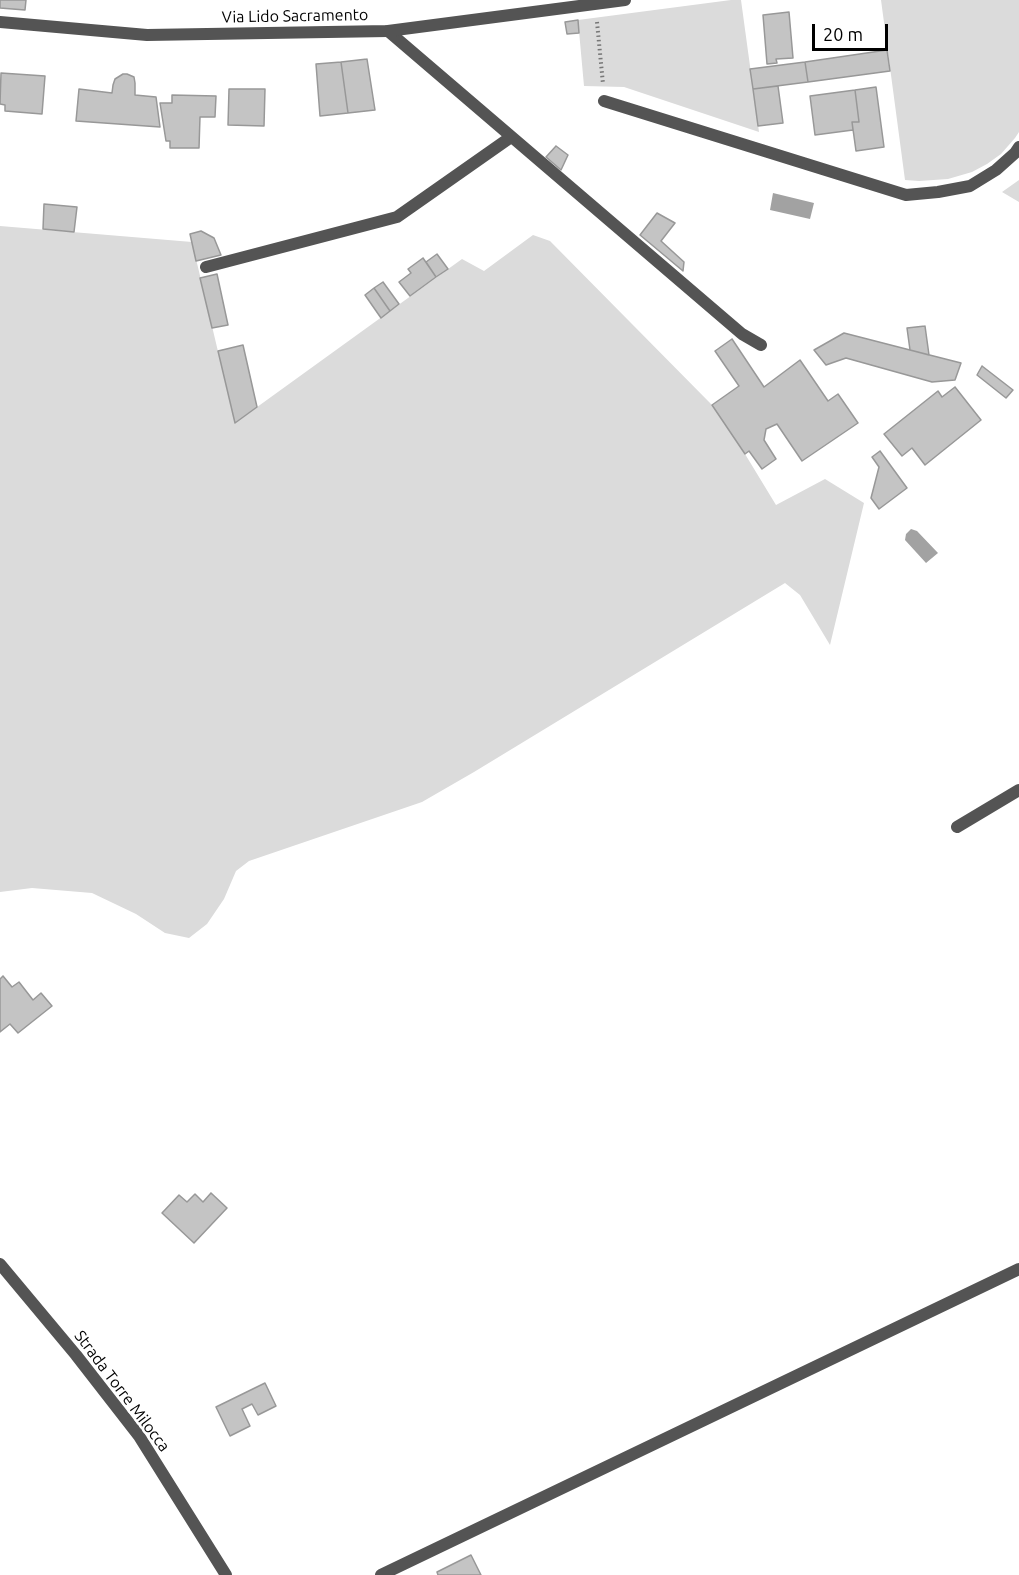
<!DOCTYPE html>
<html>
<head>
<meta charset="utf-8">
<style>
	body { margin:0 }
	#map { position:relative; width:1019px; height:1575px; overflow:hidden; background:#fff; font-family:Ubuntu,sans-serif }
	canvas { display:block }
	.scale { position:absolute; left:812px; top:24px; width:76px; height:27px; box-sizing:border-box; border:3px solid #000; border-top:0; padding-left:8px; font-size:18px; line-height:21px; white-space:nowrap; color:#000; -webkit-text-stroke:4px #fff; paint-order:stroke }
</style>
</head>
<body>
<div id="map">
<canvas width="1019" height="1575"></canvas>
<div class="scale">20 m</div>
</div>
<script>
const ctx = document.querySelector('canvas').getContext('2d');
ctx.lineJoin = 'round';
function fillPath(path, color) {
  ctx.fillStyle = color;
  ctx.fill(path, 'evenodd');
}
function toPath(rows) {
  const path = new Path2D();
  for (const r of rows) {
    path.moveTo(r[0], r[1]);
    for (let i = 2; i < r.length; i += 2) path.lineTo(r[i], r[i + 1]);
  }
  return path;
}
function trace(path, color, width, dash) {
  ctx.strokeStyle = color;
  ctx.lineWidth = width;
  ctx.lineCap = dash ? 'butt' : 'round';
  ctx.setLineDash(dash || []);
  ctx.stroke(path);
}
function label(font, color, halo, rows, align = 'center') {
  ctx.font = font + ' Ubuntu,sans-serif';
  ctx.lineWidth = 5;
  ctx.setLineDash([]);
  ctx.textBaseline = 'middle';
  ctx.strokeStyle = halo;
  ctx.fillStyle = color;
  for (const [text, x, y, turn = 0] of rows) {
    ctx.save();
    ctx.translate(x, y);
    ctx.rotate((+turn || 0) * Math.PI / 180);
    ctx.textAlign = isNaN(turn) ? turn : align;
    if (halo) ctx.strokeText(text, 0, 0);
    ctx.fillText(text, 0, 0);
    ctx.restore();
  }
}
fillPath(toPath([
	[731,0,741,0,759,132,624,87,584,86,578,20],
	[881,0,1019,0,1019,132,1015,138,1001,154,987,164,972,172,948,179,919,181,905,180],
	[1019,180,1019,202,1002,192],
	[0,226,192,242,235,423,462,259,484,271,533,235,550,241,712,405,745,454,776,505,825,479,864,503,830,645,800,595,785,583,474,772,422,802,249,861,236,871,224,899,207,924,189,938,165,933,136,914,92,893,32,888,0,892]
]), '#dbdbdb');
fillPath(toPath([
	[773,193,814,203,810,219,770,210],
	[911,529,917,531,938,553,926,563,905,540,906,534]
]), '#a2a2a2');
const building = toPath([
	[0,0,26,0,25,10,0,8,0,0],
	[789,12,793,58,776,59,777,63,767,64,763,15,789,12],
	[578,20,579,33,567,34,565,22,578,20],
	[887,50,890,71,808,82,805,62,887,50],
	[367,59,375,110,348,113,341,62,367,59],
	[341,62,348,113,320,116,316,64,341,62],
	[805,62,808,82,753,89,750,69,805,62],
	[1,73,45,76,42,114,5,111,5,105,0,104,1,73],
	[123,74,127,74,134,77,135,83,135,95,156,97,160,127,76,121,79,89,112,93,113,85,115,79,123,74],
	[778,86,783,123,758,126,753,89,778,86],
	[876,87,884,147,856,151,852,122,859,122,855,90,876,87],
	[229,89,265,89,264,126,228,125,229,89],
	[855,90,859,122,852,122,853,130,815,135,810,96,855,90],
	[172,95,216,96,215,117,200,117,199,148,170,148,170,141,166,141,160,103,172,103,172,95],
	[556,146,568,155,561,170,546,157,556,146],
	[44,204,77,207,74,232,43,229,44,204],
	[657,213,675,223,661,241,684,262,683,271,640,235,657,213],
	[201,231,214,238,221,255,196,261,190,234,201,231],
	[437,254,448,269,436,277,426,262,437,254],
	[423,258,436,277,410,296,399,282,411,273,408,269,423,258],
	[217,274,228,325,212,328,200,278,217,274],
	[383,282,399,304,390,311,374,288,383,282],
	[374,288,390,311,381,318,365,295,374,288],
	[925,326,929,355,910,350,907,328,925,326],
	[844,333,910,350,961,363,955,380,932,382,846,358,826,365,814,350,844,333],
	[732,339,764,387,800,360,828,401,838,394,858,423,802,461,777,424,766,429,764,440,776,459,762,469,749,451,745,454,712,405,739,386,715,351,732,339],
	[243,345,257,407,235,423,218,351,243,345],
	[982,366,1013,390,1006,398,977,375,982,366],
	[955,387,981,420,925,465,912,448,902,456,884,434,938,391,942,397,955,387],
	[880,451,907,488,879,509,871,498,879,467,872,457,880,451],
	[3,976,12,987,19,982,33,1000,41,993,52,1006,18,1033,10,1024,0,1032,0,979,3,976],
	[211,1193,227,1208,194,1243,162,1213,179,1195,187,1202,195,1194,203,1202,211,1193],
	[265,1383,276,1406,258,1415,252,1404,242,1409,250,1426,230,1436,216,1407,265,1383],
	[471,1555,481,1575,438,1575,437,1572,471,1555]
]);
fillPath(building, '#c4c4c4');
trace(building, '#989898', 1.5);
trace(toPath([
	[597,22,603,84]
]), '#767676', 4, [1.5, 3]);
trace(toPath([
	[381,1575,1019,1269]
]), '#545454', 12);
trace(toPath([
	[388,31,742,334,761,345],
	[604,101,906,195,938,192,970,186,996,170,1015,153,1019,147],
	[206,267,397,217,511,137],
	[957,827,1019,790]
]), '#545454', 12);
trace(toPath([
	[0,22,147,35,388,31,625,0],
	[0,1264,76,1355,139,1436,226,1575]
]), '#545454', 12);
label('16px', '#000', '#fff', [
	["Via Lido Sacramento",295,16,-1],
	["Strada Torre Milocca",122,1391,53]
]);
</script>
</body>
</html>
